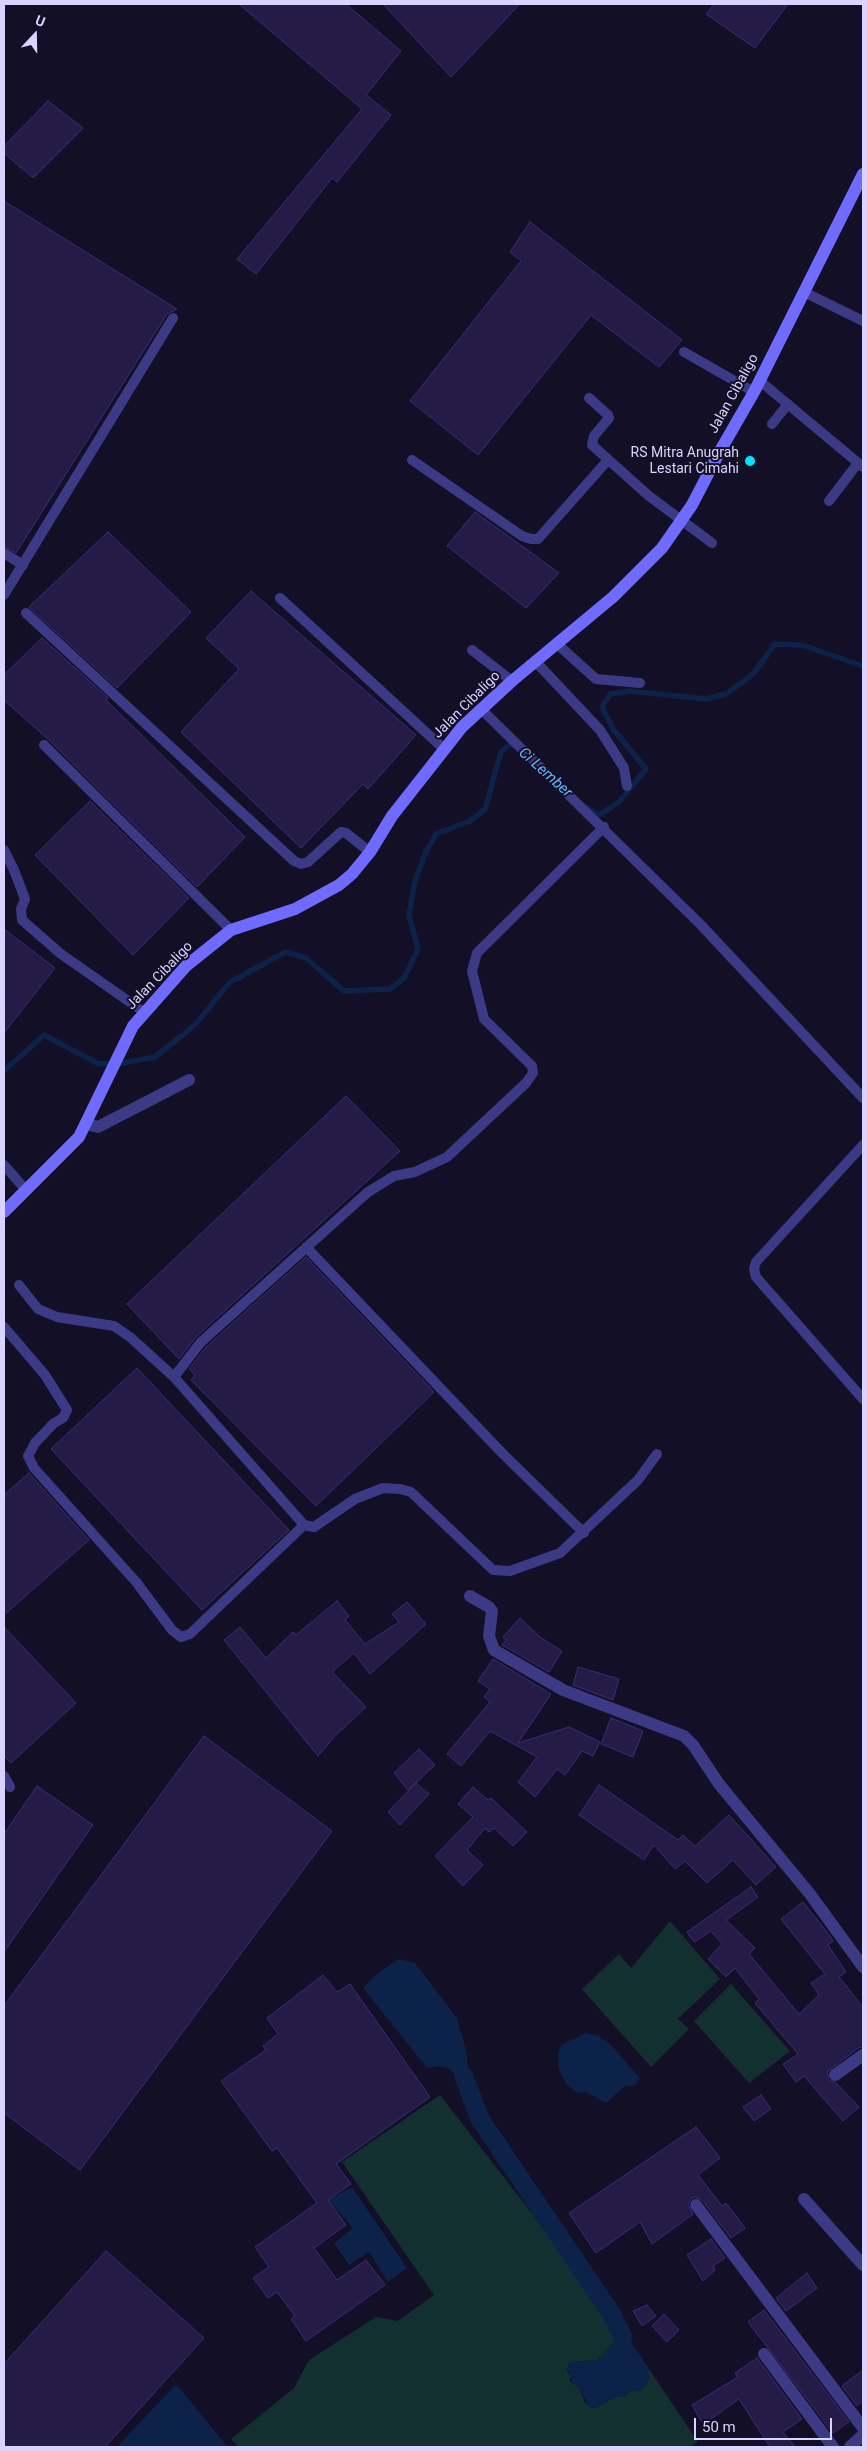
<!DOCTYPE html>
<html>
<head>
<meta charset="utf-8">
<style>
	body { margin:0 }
	#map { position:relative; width:867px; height:2451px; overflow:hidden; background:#130f26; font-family:Roboto,sans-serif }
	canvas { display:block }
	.frame { position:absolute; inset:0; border:5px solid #d9d4ff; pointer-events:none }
	.north { position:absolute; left:10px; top:10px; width:50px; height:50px; -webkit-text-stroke:4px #130f26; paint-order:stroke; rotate:21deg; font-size:14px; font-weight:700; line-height:20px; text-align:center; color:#d9d4ff }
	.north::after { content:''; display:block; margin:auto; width:18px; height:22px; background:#d9d4ff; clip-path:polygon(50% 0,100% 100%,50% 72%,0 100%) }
	.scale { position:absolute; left:694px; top:2418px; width:138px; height:22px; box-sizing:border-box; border:2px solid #d9d4ff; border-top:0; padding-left:6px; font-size:15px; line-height:18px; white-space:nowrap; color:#d9d4ff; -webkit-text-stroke:4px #130f26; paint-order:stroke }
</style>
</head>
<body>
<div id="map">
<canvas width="867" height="2451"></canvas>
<div class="frame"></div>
<div class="north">U</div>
<div class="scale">50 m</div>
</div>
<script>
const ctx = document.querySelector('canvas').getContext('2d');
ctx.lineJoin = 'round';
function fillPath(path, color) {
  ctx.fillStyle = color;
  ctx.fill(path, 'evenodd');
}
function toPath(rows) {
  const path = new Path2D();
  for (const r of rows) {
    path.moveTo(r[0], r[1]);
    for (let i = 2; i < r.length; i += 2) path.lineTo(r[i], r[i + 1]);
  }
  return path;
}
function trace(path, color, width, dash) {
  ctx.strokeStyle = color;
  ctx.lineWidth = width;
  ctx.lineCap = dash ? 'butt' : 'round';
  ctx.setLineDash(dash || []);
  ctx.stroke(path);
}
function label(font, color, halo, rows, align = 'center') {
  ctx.font = font + ' Roboto,sans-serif';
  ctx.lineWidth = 4;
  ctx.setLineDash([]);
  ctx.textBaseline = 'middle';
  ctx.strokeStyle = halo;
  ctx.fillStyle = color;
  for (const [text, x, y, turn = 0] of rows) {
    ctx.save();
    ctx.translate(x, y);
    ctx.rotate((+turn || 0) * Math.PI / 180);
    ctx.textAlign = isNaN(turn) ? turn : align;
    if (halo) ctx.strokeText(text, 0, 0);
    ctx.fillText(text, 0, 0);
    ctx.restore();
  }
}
fillPath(toPath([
	[670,1921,720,1979,678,2019,689,2029,651,2067,582,1989,619,1954,631,1968],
	[731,1984,790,2051,749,2083,694,2021],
	[440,2095,534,2216,623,2337,619,2337,598,2360,570,2362,567,2372,571,2375,570,2381,578,2386,585,2402,595,2408,617,2396,621,2397,632,2390,645,2387,649,2378,649,2369,698,2442,689,2447,238,2447,231,2439,294,2388,309,2360,376,2317,398,2321,434,2295,342,2162]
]), '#12302f');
fillPath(toPath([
	[399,1959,415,1963,457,2018,466,2050,469,2075,459,2079,450,2070,440,2066,427,2068,363,1988,378,1973],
	[585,2033,597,2035,610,2044,640,2078,635,2086,625,2086,606,2103,586,2092,578,2093,566,2084,559,2069,558,2055,561,2045],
	[352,2187,407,2268,388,2282,369,2252,349,2265,334,2243,353,2228,328,2200],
	[627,2336,649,2369,649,2378,645,2387,638,2392,632,2390,625,2397,617,2396,595,2408,590,2408,578,2386,572,2384,571,2375,566,2369,570,2366,570,2362,598,2360,619,2337],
	[176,2384,228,2447,117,2447]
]), '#0c2248');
trace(toPath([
	[586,807,599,815,619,802,646,769,613,729,602,707,610,694,629,691,706,699,726,694,753,674,775,644,802,645,863,666],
	[4,1071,44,1035,99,1064,123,1063,155,1057,195,1025,230,982,286,952,306,958,344,991,390,989,404,978,418,949,409,915,415,880,426,852,436,834,470,821,485,809,501,752,511,743,514,746]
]), '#0c2248', 5.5);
trace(toPath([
	[464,2077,480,2119,613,2316,623,2337]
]), '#0c2248', 19);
const building = toPath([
	[239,4,346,4,401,51,366,95,391,115,337,182,332,178,256,274,237,259,362,109,239,4],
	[383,4,520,4,451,77,383,4],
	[714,4,788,4,755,48,706,14,714,4],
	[48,101,83,128,33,178,4,153,4,146,48,101],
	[4,201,177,309,167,314,16,553,4,546,4,201],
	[530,222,682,340,659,367,591,315,478,455,410,401,521,261,510,252,530,222],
	[475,512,559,573,526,608,447,546,475,512],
	[108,532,191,612,117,688,29,607,108,532],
	[251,591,416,735,368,789,363,784,301,848,181,732,239,669,206,638,251,591],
	[42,638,108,698,106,700,245,837,197,887,49,740,4,700,4,675,42,638],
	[90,801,189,898,133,955,35,855,90,801],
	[4,929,55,968,4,1033,4,929],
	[346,1096,400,1151,196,1337,179,1359,127,1304,346,1096],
	[306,1257,434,1392,316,1506,191,1380,195,1375,189,1369,206,1347,306,1257],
	[137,1368,289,1530,202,1610,51,1449,137,1368],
	[29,1473,89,1540,4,1615,4,1495,29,1473],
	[337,1601,349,1616,345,1620,365,1644,399,1622,392,1614,407,1602,426,1624,370,1674,354,1653,332,1672,366,1707,334,1737,318,1756,224,1640,240,1627,266,1658,293,1632,296,1635,337,1601],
	[520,1618,540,1637,562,1651,549,1672,502,1645,506,1640,503,1637,520,1618],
	[4,1627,76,1703,11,1763,4,1756,4,1627],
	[493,1659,551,1694,518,1743,569,1727,600,1742,593,1756,582,1751,565,1775,557,1769,535,1797,518,1782,537,1757,490,1731,461,1766,447,1754,490,1702,484,1697,490,1689,478,1681,493,1659],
	[578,1667,619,1679,613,1700,573,1685,578,1667],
	[611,1718,643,1731,633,1757,601,1744,611,1718],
	[204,1736,332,1831,80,2170,4,2113,4,2006,204,1736],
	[419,1749,435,1765,408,1790,394,1773,419,1749],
	[416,1783,429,1794,400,1825,388,1812,416,1783],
	[599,1785,678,1840,683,1835,695,1846,729,1815,776,1867,756,1885,733,1860,707,1883,685,1861,675,1869,654,1845,644,1860,579,1815,599,1785],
	[37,1786,93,1825,4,1952,4,1834,37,1786],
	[473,1787,488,1800,491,1798,527,1832,513,1846,494,1828,489,1832,485,1828,467,1850,483,1865,463,1886,435,1856,473,1817,458,1804,473,1787],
	[751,1887,758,1897,726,1920,755,1948,749,1954,799,2014,819,1995,811,1983,825,1974,781,1919,803,1902,830,1936,833,1941,828,1945,846,1972,839,1977,863,2007,863,2047,858,2048,827,2072,829,2080,836,2083,859,2107,843,2121,804,2076,796,2082,783,2064,798,2054,755,2003,759,1999,735,1968,726,1977,708,1959,722,1944,711,1931,694,1942,687,1932,751,1887],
	[323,1975,337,1992,350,1984,430,2097,336,2164,351,2184,328,2200,346,2225,314,2248,337,2280,366,2260,385,2285,306,2341,291,2319,295,2316,277,2292,268,2298,253,2278,269,2267,255,2247,317,2203,277,2148,272,2151,221,2081,266,2050,263,2046,278,2034,267,2018,323,1975],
	[761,2095,771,2109,754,2121,743,2107,761,2095],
	[696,2127,720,2158,698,2175,722,2206,726,2203,745,2228,731,2238,702,2200,695,2197,691,2199,688,2205,693,2214,652,2244,640,2222,596,2253,569,2213,696,2127],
	[711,2239,725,2258,713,2266,715,2270,703,2281,687,2255,711,2239],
	[106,2251,204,2338,105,2447,4,2447,4,2364,106,2251],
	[807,2273,817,2288,786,2311,776,2298,807,2273],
	[647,2305,656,2316,642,2326,633,2311,647,2305],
	[764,2310,849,2422,833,2433,748,2322,764,2310],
	[664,2314,679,2330,667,2342,652,2326,664,2314],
	[757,2358,802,2419,783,2432,795,2447,770,2447,739,2399,708,2421,705,2419,701,2421,692,2405,738,2377,735,2373,757,2358],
	[863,2370,863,2401,857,2406,842,2386,863,2370]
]);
fillPath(building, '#241b47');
trace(building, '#3b2d73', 1);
trace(toPath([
	[804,292,863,321],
	[684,352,754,392],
	[760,381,863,467],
	[589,398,608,415,609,418,594,436,592,445,649,496,712,543],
	[772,424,788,404],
	[412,460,522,536,531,539,538,539,608,460],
	[829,501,858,463],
	[4,553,23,565],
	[4,595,173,318],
	[280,598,444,749],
	[26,613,294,861,301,864,308,862,341,832,346,833,370,852],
	[556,643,596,679,640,683],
	[472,650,512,681],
	[535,661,600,730,624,768,627,786],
	[481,709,701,925,863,1098],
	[44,745,231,930],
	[4,850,14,870,25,899,21,909,22,920,61,954,144,1012],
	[863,1145,756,1262,754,1269,756,1277,863,1399],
	[4,1165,26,1190],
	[306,1247,502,1453,584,1533],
	[19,1285,38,1309,57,1317,114,1326,130,1337,174,1377,304,1525,314,1527,355,1499,383,1488,400,1489,411,1492,493,1570,510,1571,560,1553,638,1480,657,1454],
	[4,1327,45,1375,67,1410,63,1418,54,1423,35,1443,28,1456,34,1468,137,1583,172,1630,181,1637,190,1634,304,1525],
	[174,1377,201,1342,368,1192,394,1176,415,1172,447,1157,526,1083,533,1073,532,1066,484,1019,472,971,477,953,604,827],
	[4,1776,10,1787]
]), '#3d3a85', 10);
trace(toPath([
	[87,1124,98,1127,189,1080],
	[470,1596,489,1607,492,1611,489,1636,494,1650,563,1690,684,1736,693,1745,719,1784,810,1894,863,1967],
	[835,2075,863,2055],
	[804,2199,863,2265],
	[696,2205,863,2428],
	[764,2354,833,2447],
	[850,2447,863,2435]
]), '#3d3a85', 12);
trace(toPath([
	[4,1212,79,1137,133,1026,186,966,231,930,295,909,339,885,352,874,370,852,392,816,462,727,512,681,613,597,662,548,692,505,720,451,754,392,863,174]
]), '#6f6bff', 12);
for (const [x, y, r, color] of [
	[750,461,6,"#00e5ff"]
]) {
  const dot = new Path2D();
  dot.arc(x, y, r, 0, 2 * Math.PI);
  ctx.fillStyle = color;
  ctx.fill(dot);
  trace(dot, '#130f26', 2);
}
label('14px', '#d9d4ff', '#130f26', [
	["Jalan Cibaligo",734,394,-61],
	["Jalan Cibaligo",467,705,-45],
	["Jalan Cibaligo",160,976,-46]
]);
label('14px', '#d9d4ff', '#130f26', [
	["RS Mitra Anugrah",739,453],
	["Lestari Cimahi",739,469]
], 'right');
label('italic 15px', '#62b6ff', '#130f26', [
	["Ci Lember",545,773,42]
]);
</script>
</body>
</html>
